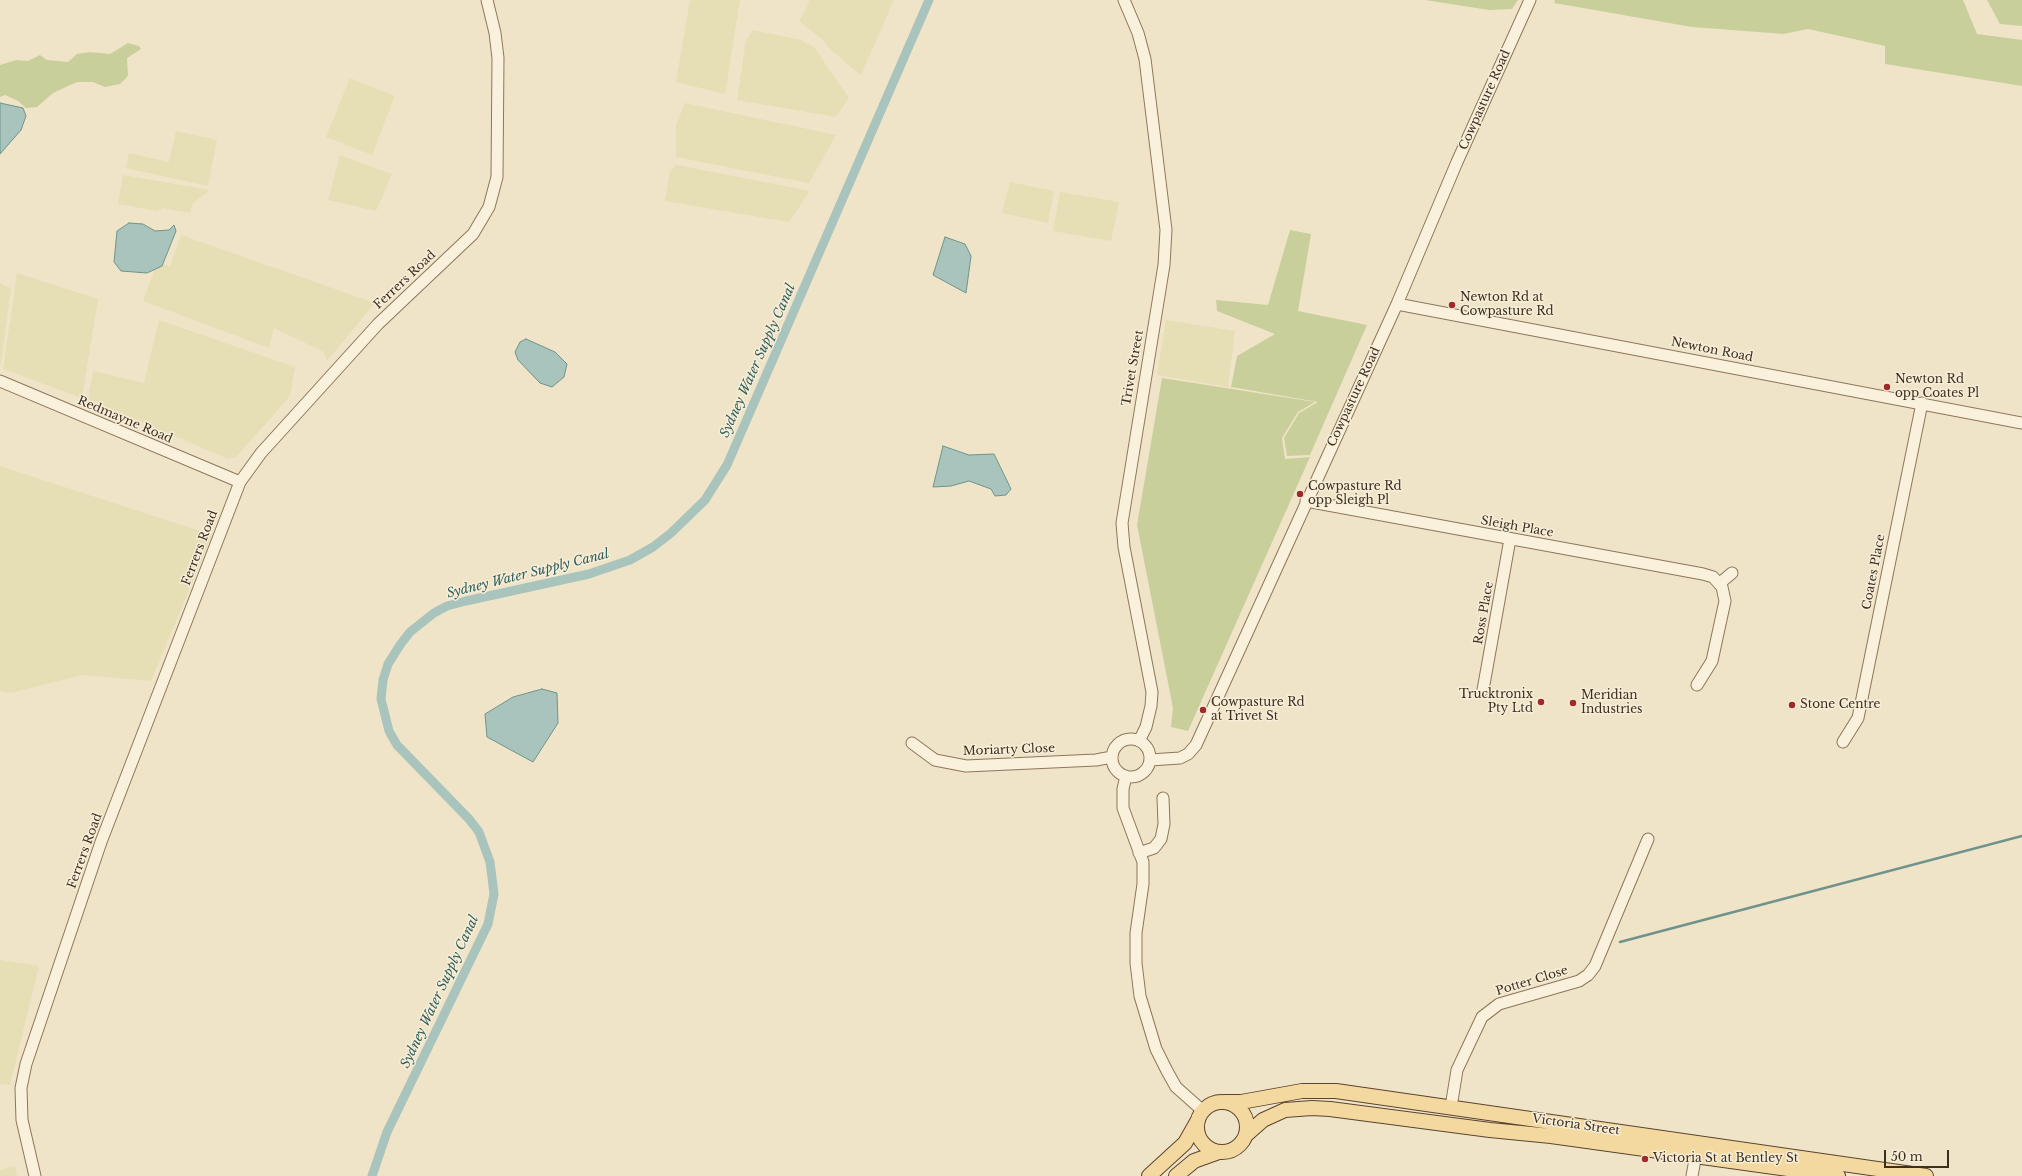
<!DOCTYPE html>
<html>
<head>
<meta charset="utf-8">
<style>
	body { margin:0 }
	#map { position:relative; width:2022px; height:1176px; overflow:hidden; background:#f0e4c8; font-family:"Libre Baskerville",serif }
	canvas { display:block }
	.scale { position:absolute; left:1884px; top:1150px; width:65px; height:18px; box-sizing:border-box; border:2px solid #3d2e20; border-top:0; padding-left:5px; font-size:12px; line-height:14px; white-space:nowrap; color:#3d2e20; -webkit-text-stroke:3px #f7eed8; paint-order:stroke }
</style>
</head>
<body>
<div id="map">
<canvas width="2022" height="1176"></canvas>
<div class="scale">50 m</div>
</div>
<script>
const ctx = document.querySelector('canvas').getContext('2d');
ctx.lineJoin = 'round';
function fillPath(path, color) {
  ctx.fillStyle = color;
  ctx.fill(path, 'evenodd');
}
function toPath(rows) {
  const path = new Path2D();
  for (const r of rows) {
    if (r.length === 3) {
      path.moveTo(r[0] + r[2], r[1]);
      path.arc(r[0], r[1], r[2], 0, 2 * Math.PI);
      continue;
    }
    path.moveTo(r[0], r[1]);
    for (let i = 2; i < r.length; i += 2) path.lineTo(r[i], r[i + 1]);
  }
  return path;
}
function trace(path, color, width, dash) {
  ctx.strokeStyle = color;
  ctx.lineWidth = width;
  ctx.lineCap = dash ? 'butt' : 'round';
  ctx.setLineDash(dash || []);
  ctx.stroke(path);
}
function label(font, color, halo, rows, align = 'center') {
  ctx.font = font + ' "Libre Baskerville",serif';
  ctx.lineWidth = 3;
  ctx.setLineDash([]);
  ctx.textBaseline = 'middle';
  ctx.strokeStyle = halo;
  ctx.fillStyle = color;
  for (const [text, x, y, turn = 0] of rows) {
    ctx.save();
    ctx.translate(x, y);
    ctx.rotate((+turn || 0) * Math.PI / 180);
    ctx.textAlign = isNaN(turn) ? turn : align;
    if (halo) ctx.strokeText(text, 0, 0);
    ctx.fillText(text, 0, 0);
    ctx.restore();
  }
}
fillPath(toPath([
	[690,0,740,0,725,94,676,82],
	[810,0,894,0,861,75,832,51,823,40,799,21],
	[753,30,801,40,814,47,849,98,836,117,737,100,746,40],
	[350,78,395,96,372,155,326,137],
	[685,103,836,135,809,183,676,157,676,125],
	[176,131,217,140,208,186,126,168,129,153,169,162],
	[340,155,392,174,376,211,328,200],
	[677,165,810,191,789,222,665,201,670,171],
	[123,175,210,190,193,203,190,213,164,208,157,211,118,204],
	[1010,182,1054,191,1048,223,1002,213],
	[1060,192,1119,202,1111,241,1053,231],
	[181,235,375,303,327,361,324,352,274,328,269,348,143,301,158,261,170,267],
	[17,273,98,299,82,398,3,369],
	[0,283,11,289,1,364,0,364],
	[159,320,295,367,290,396,236,457,228,459,88,399,93,371,144,383],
	[1166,320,1235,331,1228,387,1157,375],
	[0,466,212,535,151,681,83,675,11,693,0,691],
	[0,960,39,966,10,1085,0,1084],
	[15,1166,17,1176,0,1176,0,1170]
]), '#e6deb5');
fillPath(toPath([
	[1425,0,1518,0,1512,9,1489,10],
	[1555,0,1963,0,1977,34,2022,40,2022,86,1885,64,1885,46,1808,29,1784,34,1692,27,1554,3],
	[1987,0,2022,0,2022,26,2000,24],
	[128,43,139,46,141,49,127,58,128,76,120,84,105,87,93,82,77,82,53,93,37,107,26,108,18,101,5,95,0,97,0,65,16,60,28,61,40,55,47,60,68,62,77,54,90,52,110,54],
	[1290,230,1311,234,1298,311,1367,325,1310,455,1287,456,1284,438,1299,413,1318,402,1231,387,1237,356,1275,334,1217,311,1216,300,1268,305],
	[1162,378,1315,402,1298,412,1282,438,1285,459,1310,457,1188,731,1171,727,1173,708,1137,525]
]), '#c9cf9b');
const water = toPath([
	[0,103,23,108,26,116,21,130,0,154,0,103],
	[129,223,143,224,155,231,169,230,174,225,176,231,162,266,147,273,121,271,114,262,117,231,129,223],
	[945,237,965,244,971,256,966,293,933,275,945,237],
	[526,339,555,352,567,364,564,377,552,387,540,383,518,360,515,352,520,342,526,339],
	[943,446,969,455,994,454,1011,489,1006,495,995,496,991,489,969,481,951,486,933,487,943,446],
	[542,689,557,693,558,723,533,762,487,737,485,714,513,697,542,689]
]);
fillPath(water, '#a9c4bc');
trace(water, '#6f938a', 1);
trace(toPath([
	[1620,942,2022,836]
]), '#6f938a', 2.5);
trace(toPath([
	[372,1176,387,1132,488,924,494,894,490,862,479,832,469,819,397,745,389,731,381,699,383,680,388,664,400,645,410,632,434,613,447,606,466,601,589,574,630,560,653,547,671,533,705,500,727,465,929,0]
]), '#a9c4bc', 9);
const minor = toPath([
	[1124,0,1138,33,1145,59,1166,230,1164,265,1122,523,1124,547,1152,692,1151,706,1146,727,1139,741],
	[1397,304,2022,423],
	[0,381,240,482],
	[1306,501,1703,574,1713,577,1722,587,1725,601,1712,661,1697,685],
	[1720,583,1732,573],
	[1483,690,1510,539],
	[1131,758,19],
	[1843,742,1858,718,1922,403],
	[912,743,935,760,966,766,1096,760,1112,757],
	[1150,760,1180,758,1188,754,1196,745,1397,304,1457,162,1530,0],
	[1126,776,1123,789,1123,808,1143,862,1143,884,1136,933,1136,963,1140,996,1156,1049,1167,1071,1176,1087,1203,1111],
	[1139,853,1154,848,1161,839,1164,824,1163,798],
	[1451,1107,1457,1070,1482,1017,1499,1004,1579,981,1588,975,1595,966,1648,839],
	[35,1176,22,1120,21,1088,26,1064,101,842,240,482,261,453,378,324,473,234,489,207,497,177,498,58,495,33,487,0],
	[1692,1176,1697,1149]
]);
const major = toPath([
	[1225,1102,1241,1102,1302,1091,1336,1091,1926,1176],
	[1222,1127,25],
	[1246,1135,1263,1120,1285,1110,1312,1108,1330,1109,1490,1130,1551,1136,1838,1176],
	[1149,1176,1185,1143,1198,1120],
	[1176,1176,1194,1161,1219,1152]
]);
trace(minor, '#8d765c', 13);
trace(major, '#5b4430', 16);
trace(minor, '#faf1dc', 11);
trace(major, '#f3d9a0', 14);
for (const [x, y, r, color] of [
	[1452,305,4,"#9e2a2b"],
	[1887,387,4,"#9e2a2b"],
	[1300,494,4,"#9e2a2b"],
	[1541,702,4,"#9e2a2b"],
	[1573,703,4,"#9e2a2b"],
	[1792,705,4,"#9e2a2b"],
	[1203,710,4,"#9e2a2b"],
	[1645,1159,4,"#9e2a2b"]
]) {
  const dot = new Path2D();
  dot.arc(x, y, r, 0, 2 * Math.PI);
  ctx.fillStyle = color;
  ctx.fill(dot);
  trace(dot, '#f7eed8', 1.5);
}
label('12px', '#3d2e20', '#f7eed8', [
	["Cowpasture Road",1485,100,-66],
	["Ferrers Road",405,280,-43],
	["Newton Road",1712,350,11],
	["Trivet Street",1133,368,-80],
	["Cowpasture Road",1354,397,-65],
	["Redmayne Road",125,420,23],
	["Sleigh Place",1517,527,10],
	["Ferrers Road",200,548,-69],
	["Coates Place",1874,572,-79],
	["Ross Place",1484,613,-80],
	["Moriarty Close",1009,750,-2],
	["Ferrers Road",85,851,-70],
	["Potter Close",1532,981,-17],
	["Victoria Street",1576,1125,8]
]);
label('12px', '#3d2e20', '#f7eed8', [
	["Newton Rd at",1460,298],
	["Cowpasture Rd",1460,312],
	["Newton Rd",1895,380],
	["opp Coates Pl",1895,394],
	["Cowpasture Rd",1308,487],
	["opp Sleigh Pl",1308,501],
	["Trucktronix",1533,695,"right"],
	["Pty Ltd",1533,709,"right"],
	["Meridian",1581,696],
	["Industries",1581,710],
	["Cowpasture Rd",1211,703],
	["at Trivet St",1211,717],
	["Stone Centre",1800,705],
	["Victoria St at Bentley St",1653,1159]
], 'left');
label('italic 13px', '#2f5d5a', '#f7eed8', [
	["Sydney Water Supply Canal",758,361,-66],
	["Sydney Water Supply Canal",528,574,-14],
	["Sydney Water Supply Canal",440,992,-65]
]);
</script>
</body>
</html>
